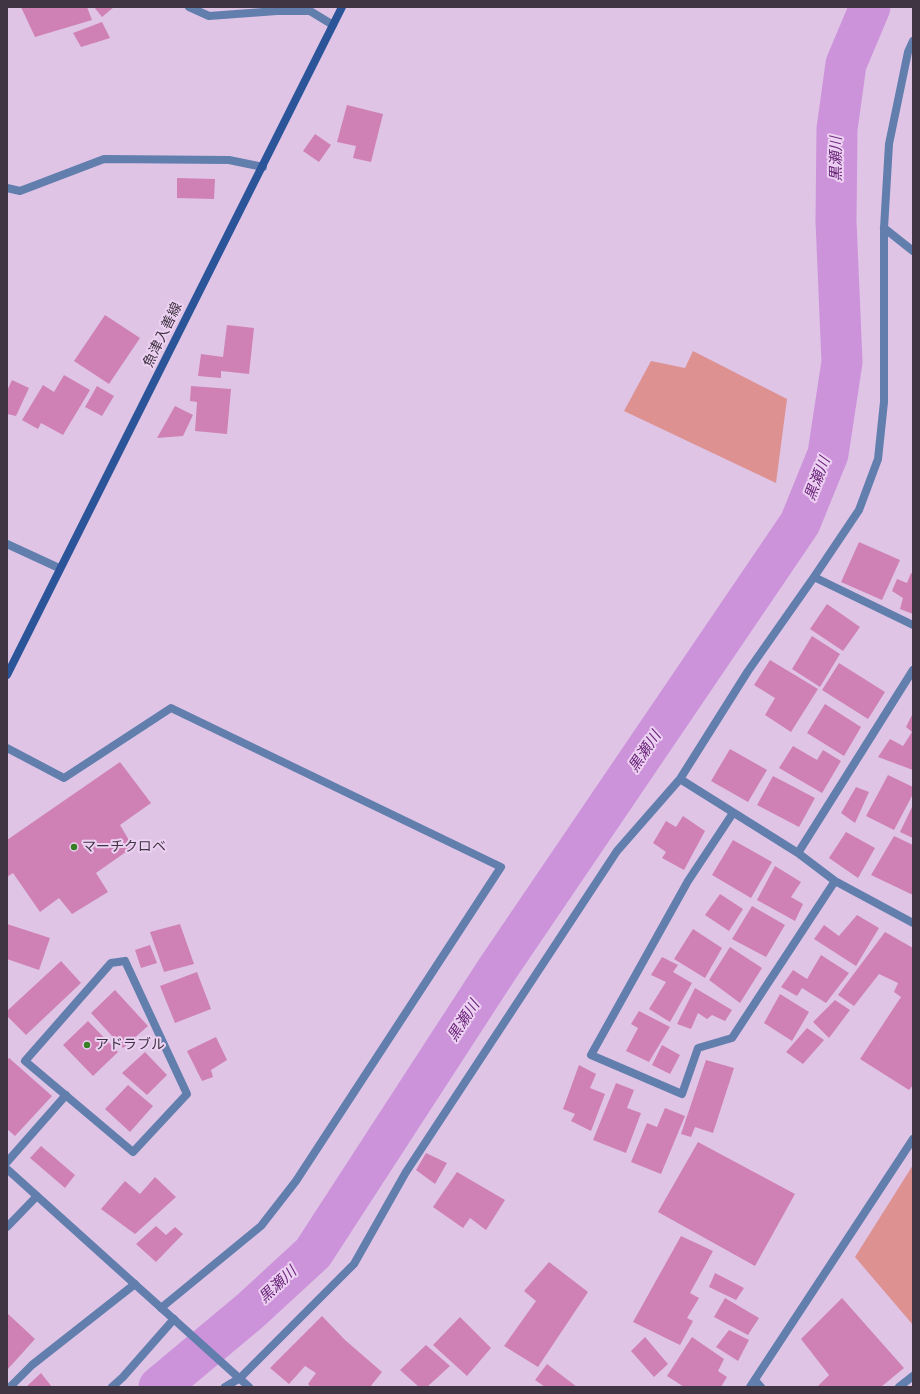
<!DOCTYPE html>
<html>
<head>
<meta charset="utf-8">
<style>
	body { margin:0 }
	#map { position:relative; width:920px; height:1394px; overflow:hidden; background:#dfc4e6; font-family:"Fira Sans",sans-serif }
	canvas { display:block }
	.frame { position:absolute; inset:0; border:8px solid #403543; pointer-events:none }
</style>
</head>
<body>
<div id="map">
<canvas width="920" height="1394"></canvas>
<div class="frame"></div>
</div>
<script>
const ctx = document.querySelector('canvas').getContext('2d');
ctx.lineJoin = 'round';
function fillPath(path, color) {
  ctx.fillStyle = color;
  ctx.fill(path, 'evenodd');
}
function toPath(rows) {
  const path = new Path2D();
  for (const r of rows) {
    path.moveTo(r[0], r[1]);
    for (let i = 2; i < r.length; i += 2) path.lineTo(r[i], r[i + 1]);
  }
  return path;
}
function trace(path, color, width, dash) {
  ctx.strokeStyle = color;
  ctx.lineWidth = width;
  ctx.lineCap = dash ? 'butt' : 'round';
  ctx.setLineDash(dash || []);
  ctx.stroke(path);
}
function label(font, color, halo, rows, align = 'center') {
  ctx.font = font + ' "Fira Sans","Noto Sans JP",sans-serif';
  ctx.lineWidth = 4;
  ctx.setLineDash([]);
  ctx.textBaseline = 'middle';
  ctx.strokeStyle = halo;
  ctx.fillStyle = color;
  for (const [text, x, y, turn = 0] of rows) {
    ctx.save();
    ctx.translate(x, y);
    ctx.rotate((+turn || 0) * Math.PI / 180);
    ctx.textAlign = isNaN(turn) ? turn : align;
    if (halo) ctx.strokeText(text, 0, 0);
    ctx.fillText(text, 0, 0);
    ctx.restore();
  }
}
fillPath(toPath([
	[693,351,787,399,776,483,624,411,651,361,685,368],
	[913,1165,913,1325,855,1257]
]), '#dd9191');
trace(toPath([
	[159,1387,250,1311,313,1253,498,968,800,523,828,454,842,362,836,221,837,129,846,64,870,7]
]), '#cc93da', 41);
fillPath(toPath([
	[21,7,87,7,92,20,35,37],
	[94,7,114,7,102,17],
	[102,22,110,38,81,47,73,33],
	[347,105,383,114,371,162,353,158,356,146,337,142],
	[315,134,331,145,319,162,303,151],
	[177,178,215,179,214,199,177,198],
	[105,315,140,338,109,384,74,361],
	[227,325,254,328,249,374,221,371,221,378,198,376,201,354,223,357],
	[64,375,90,390,63,435,41,423,38,429,22,420,43,385,54,392],
	[12,380,29,388,16,416,7,414,7,391],
	[97,386,114,396,102,416,85,407],
	[191,386,231,389,227,434,195,431,197,402,190,401],
	[175,406,193,415,183,436,157,438],
	[859,542,900,560,882,600,841,582],
	[911,573,913,574,913,614,900,609,903,598,892,591,897,579,907,583],
	[827,604,860,627,843,651,810,629],
	[812,636,840,654,820,687,792,669],
	[770,660,818,689,791,732,765,715,775,698,754,685],
	[839,663,885,692,868,719,822,690],
	[825,704,861,727,844,756,807,733],
	[913,713,913,770,878,757,890,739,903,746,912,732,906,727],
	[793,746,817,760,823,750,841,761,822,793,779,768],
	[730,749,767,770,748,802,711,781],
	[120,762,151,803,120,825,133,847,96,873,108,892,72,914,59,898,40,912,13,873,7,877,7,840],
	[888,775,913,787,913,794,894,830,866,816],
	[773,776,815,798,799,827,757,805],
	[856,787,869,792,855,823,841,813],
	[913,805,913,838,900,832],
	[683,816,705,831,684,870,662,858,666,852,653,843,666,821,676,827],
	[846,832,875,848,858,878,829,858],
	[894,836,913,845,913,895,871,875],
	[733,840,772,862,751,898,712,875],
	[775,866,801,882,791,897,803,904,795,921,757,900],
	[720,894,743,909,729,931,705,915],
	[752,906,785,925,766,957,732,939],
	[857,915,879,928,856,966,814,939,824,925,839,936],
	[7,924,50,938,39,970,7,959],
	[180,924,194,964,164,972,150,932],
	[693,929,722,948,705,978,674,959],
	[885,932,913,948,913,1085,909,1090,860,1059,901,997,894,992,898,983,879,974,854,1006,838,995],
	[150,945,157,963,141,968,135,950],
	[730,947,762,968,740,1003,709,980],
	[821,955,849,973,826,1003,802,988,797,996,781,987,793,970,807,979],
	[662,957,678,965,673,972,692,983,670,1022,649,1009,666,982,651,975],
	[61,961,81,983,26,1035,7,1016,7,1011],
	[197,972,211,1009,175,1023,160,986],
	[695,988,732,1010,725,1021,712,1015,707,1019,698,1013,691,1029,677,1024],
	[115,990,148,1026,123,1048,91,1013],
	[780,994,809,1012,792,1041,764,1023],
	[835,1000,850,1010,829,1038,813,1022],
	[639,1011,670,1027,649,1062,626,1051,638,1028,631,1024],
	[88,1021,118,1052,93,1076,63,1045],
	[807,1028,824,1040,803,1064,786,1052],
	[216,1037,227,1060,211,1070,213,1077,202,1081,187,1051],
	[662,1045,680,1055,670,1074,652,1065],
	[145,1052,167,1075,147,1095,122,1073],
	[9,1058,52,1096,15,1136,7,1129,7,1060],
	[706,1060,734,1068,713,1133,695,1127,691,1137,681,1134],
	[579,1065,596,1074,590,1088,605,1094,591,1131,571,1121,575,1114,563,1109],
	[616,1083,634,1090,627,1108,641,1113,626,1153,593,1140],
	[128,1085,153,1106,130,1132,105,1109],
	[665,1108,685,1116,661,1174,631,1162,647,1123,657,1127],
	[698,1142,795,1194,755,1266,658,1212],
	[41,1146,75,1175,65,1188,30,1158],
	[426,1153,447,1163,435,1184,416,1170],
	[457,1172,505,1200,486,1230,470,1218,463,1228,433,1207],
	[155,1177,176,1197,135,1234,101,1209,125,1181,140,1194],
	[156,1226,166,1235,175,1227,183,1234,156,1262,136,1244],
	[681,1236,713,1251,690,1293,699,1298,687,1318,693,1321,680,1345,633,1322],
	[549,1262,588,1292,538,1367,504,1346,536,1301,524,1291],
	[715,1273,744,1288,736,1300,709,1287],
	[725,1298,759,1318,748,1335,714,1317],
	[842,1298,904,1368,881,1387,817,1387,829,1375,801,1339],
	[7,1313,35,1339,7,1370],
	[322,1316,345,1340,382,1372,370,1387,311,1387,308,1384,316,1373,305,1366,289,1384,270,1368],
	[460,1317,491,1348,467,1376,433,1345],
	[729,1330,749,1340,738,1361,716,1347],
	[645,1337,668,1364,654,1377,631,1351],
	[692,1337,724,1359,718,1371,727,1377,721,1387,684,1387,667,1376],
	[426,1345,450,1366,427,1387,419,1387,400,1370],
	[547,1364,577,1387,545,1387,535,1380],
	[41,1373,52,1387,26,1387]
]), '#cf81b6');
trace(toPath([
	[189,7,209,16,277,11,310,11,333,25],
	[913,41,908,52,889,144,884,228,884,402,878,459,859,510,814,577,748,671,680,779,798,853,835,881,913,923],
	[7,188,20,191,104,159,229,160,263,167],
	[884,228,913,251],
	[7,544,59,568],
	[814,577,913,625],
	[7,748,64,778,171,708,501,867,296,1181,261,1226,161,1308],
	[733,813,688,881,591,1055,682,1094,698,1048,732,1038,835,881],
	[798,853,913,670],
	[125,961,187,1094,133,1152,25,1061,111,963,125,961],
	[7,1162,66,1095],
	[7,1227,37,1196],
	[755,1380,761,1387],
	[10,1387,32,1365,135,1284],
	[112,1387,123,1377,174,1319],
	[225,1387,240,1378,354,1264,406,1172,617,851,680,779],
	[899,1387,913,1376]
]), '#617ead', 8);
trace(toPath([
	[7,1169,249,1387],
	[750,1387,913,1139]
]), '#617ead', 8);
trace(toPath([
	[7,675,342,7]
]), '#2c5599', 8);
for (const [x, y, r, color] of [
	[74,847,4,"#377f25"],
	[87,1045,4,"#377f25"]
]) {
  const dot = new Path2D();
  dot.arc(x, y, r, 0, 2 * Math.PI);
  ctx.fillStyle = color;
  ctx.fill(dot);
  trace(dot, '#edd1f3', 1.5);
}
label('14px', '#403543', '#edd1f3', [
	["魚津入善線",163,335,-64]
]);
label('14px', '#403543', '#edd1f3', [
	["マーチクロベ",82,847],
	["アドラブル",95,1045]
], 'left');
label('italic 15px', '#6b267a', '#edd1f3', [
	["黒瀬川",837,159,-90],
	["黒瀬川",818,479,-69],
	["黒瀬川",645,752,-56],
	["黒瀬川",464,1021,-57],
	["黒瀬川",278,1285,-43]
]);
</script>
</body>
</html>
